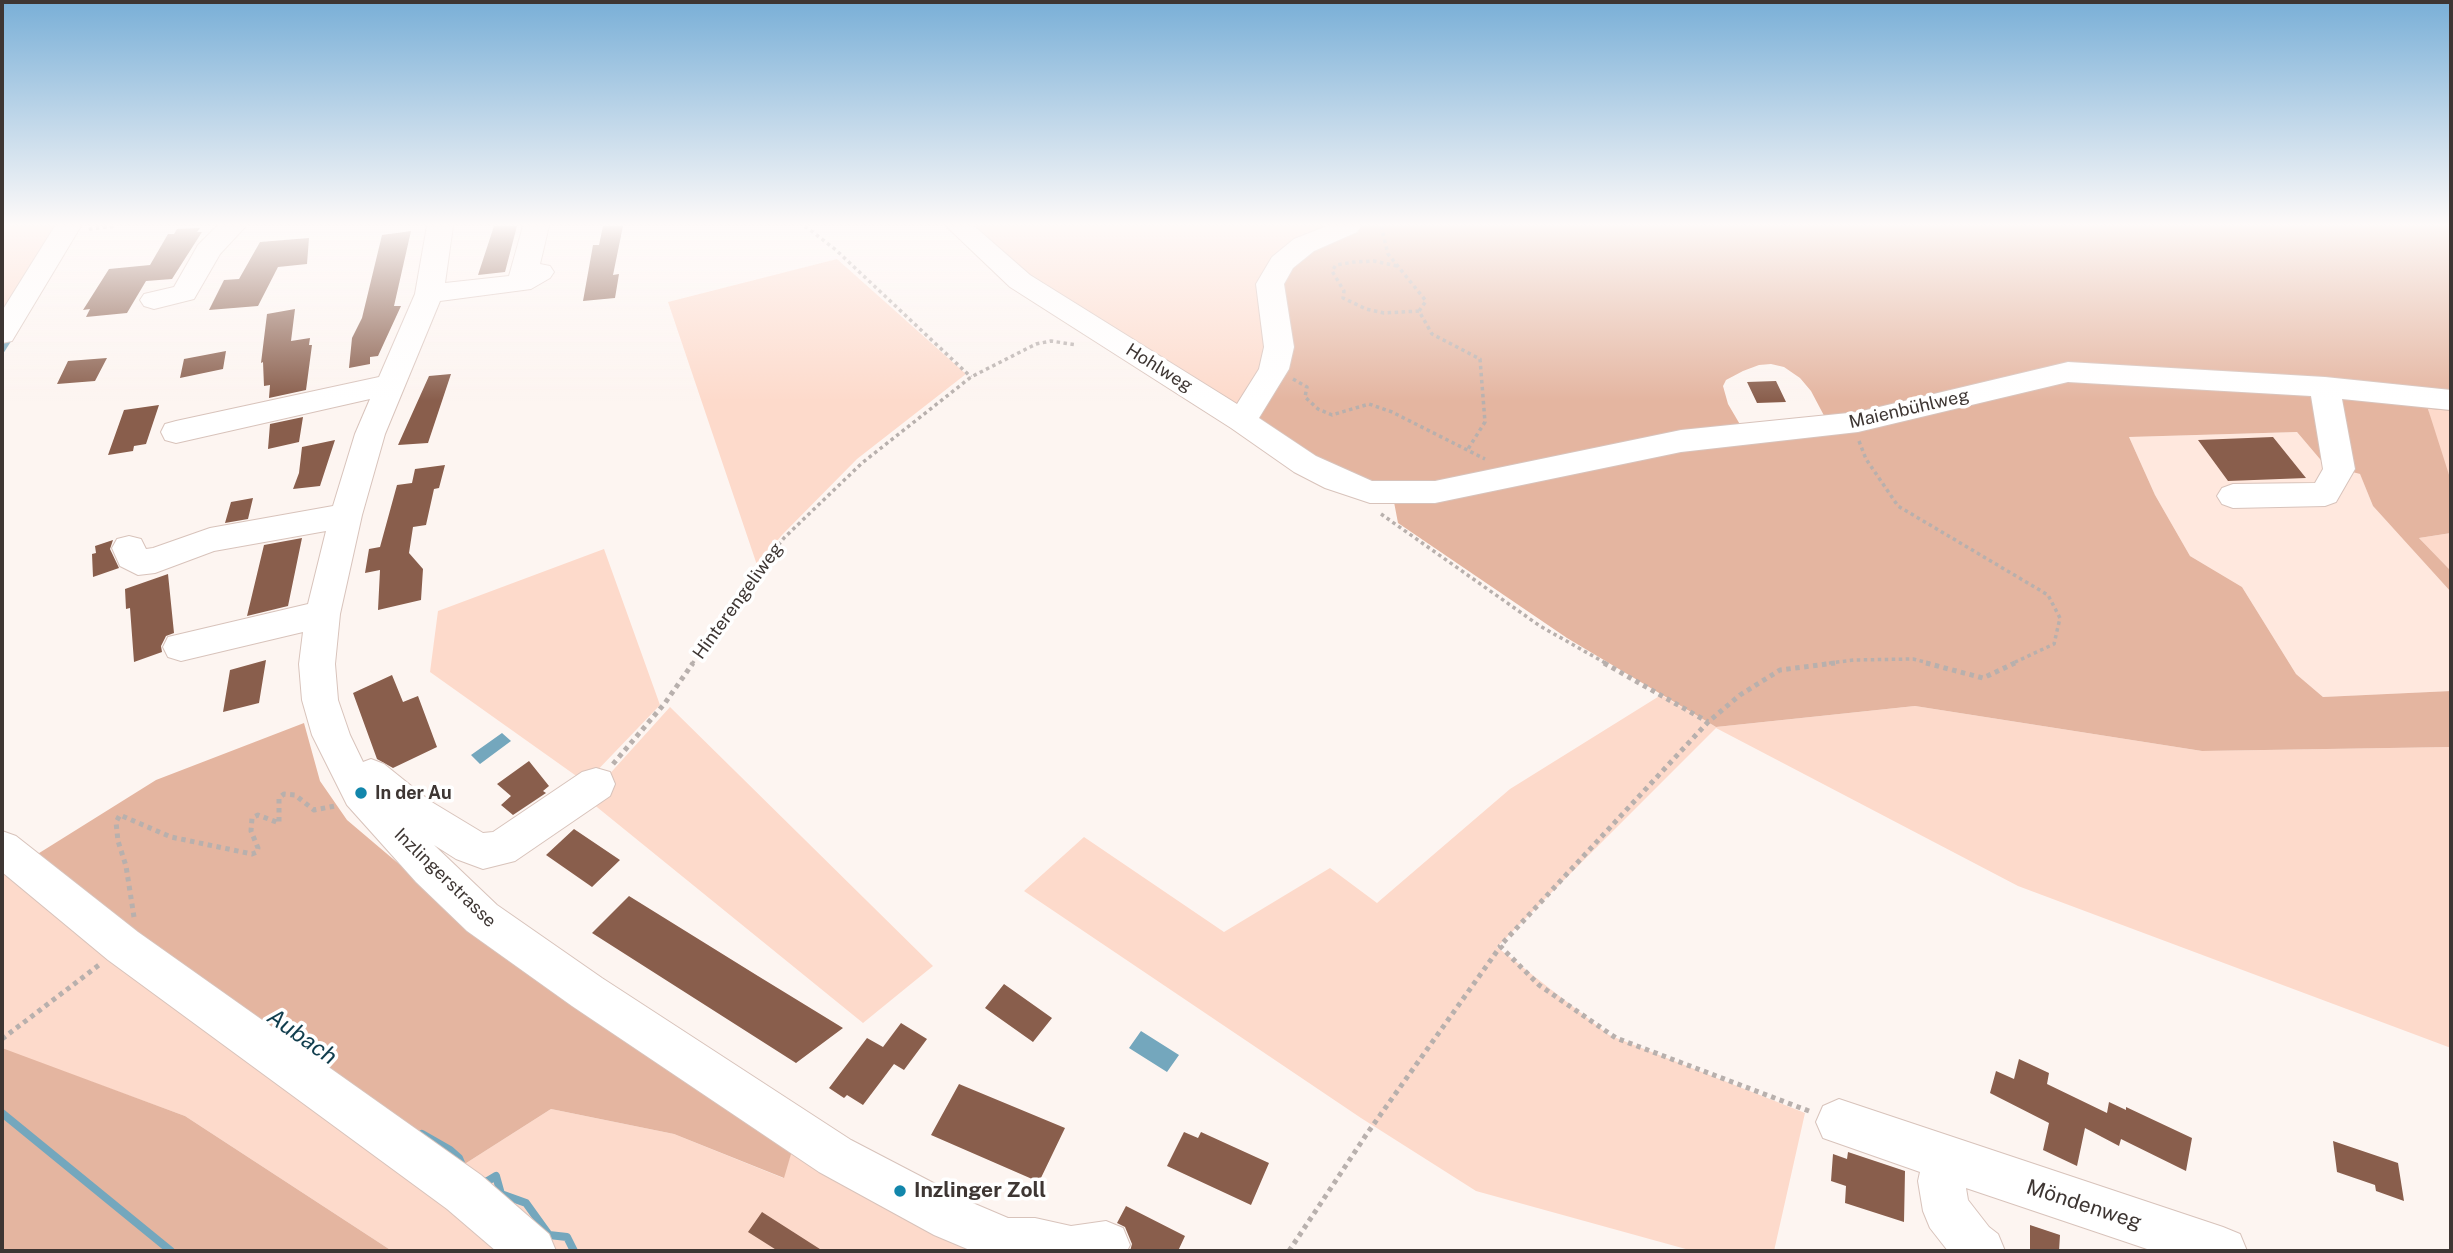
<!DOCTYPE html>
<html>
<head>
<meta charset="utf-8">
<style>
	body { margin:0 }
	#map { position:relative; width:2453px; height:1253px; overflow:hidden; background:#fdf5f1; font-family:"Public Sans",sans-serif }
	canvas { display:block }
	.frame { position:absolute; inset:0; border:4px solid #3e3633; pointer-events:none }
</style>
</head>
<body>
<div id="map">
<canvas width="2453" height="1253"></canvas>
<div class="frame"></div>
</div>
<script>
const ctx = document.querySelector('canvas').getContext('2d');
ctx.lineJoin = 'round';
function fillPath(path, color) {
  ctx.fillStyle = color;
  ctx.fill(path, 'evenodd');
}
function toPath(rows) {
  const path = new Path2D();
  for (const r of rows) {
    path.moveTo(r[0], r[1]);
    for (let i = 2; i < r.length; i += 2) path.lineTo(r[i], r[i + 1]);
  }
  return path;
}
function trace(path, color, width, dash) {
  ctx.strokeStyle = color;
  ctx.lineWidth = width;
  ctx.lineCap = dash ? 'butt' : 'round';
  ctx.setLineDash(dash || []);
  ctx.stroke(path);
}
function label(font, color, halo, rows, align = 'center') {
  ctx.font = font + ' "Public Sans",sans-serif';
  ctx.lineWidth = 7;
  ctx.setLineDash([]);
  ctx.textBaseline = 'middle';
  ctx.strokeStyle = halo;
  ctx.fillStyle = color;
  for (const [text, x, y, turn = 0] of rows) {
    ctx.save();
    ctx.translate(x, y);
    ctx.rotate((+turn || 0) * Math.PI / 180);
    ctx.textAlign = isNaN(turn) ? turn : align;
    if (halo) ctx.strokeText(text, 0, 0);
    ctx.fillText(text, 0, 0);
    ctx.restore();
  }
}
fillPath(toPath([
	[2297,432,2325,465,2360,474,2373,506,2451,592,2451,691,2323,697,2296,674,2242,587,2190,556,2155,495,2129,437]
]), '#ffe8de');
fillPath(toPath([
	[2,226,59,226,45,264,2,334],
	[965,226,1339,226,1305,239,1255,393,1234,405,992,251],
	[837,259,966,374,857,459,782,535,757,565,668,302],
	[2428,409,2451,411,2451,481,2434,434],
	[2451,533,2451,571,2419,538],
	[604,549,660,705,590,778,582,780,430,672,438,611],
	[1661,695,1716,727,1915,706,2202,751,2451,747,2451,1048,2018,886,1716,728,1497,947,1609,1035,1805,1113,1774,1251,1693,1251,1476,1191,1361,1118,1024,891,1084,837,1224,932,1330,868,1377,903,1510,789],
	[670,707,933,966,863,1023,587,799],
	[2,841,4,851,449,1174,551,1109,674,1134,783,1178,794,1144,930,1229,989,1251,392,1251,185,1116,2,1049]
]), '#fddacb');
fillPath(toPath([
	[1355,226,2451,226,2451,411,2428,409,2451,481,2451,533,2419,538,2451,571,2451,592,2373,506,2360,474,2325,465,2297,432,2129,437,2155,495,2190,556,2242,587,2296,674,2323,697,2451,691,2451,747,2202,751,1915,706,1716,727,1567,638,1398,523,1394,502,1254,423,1278,282,1317,240],
	[1771,364,1784,367,1800,378,1811,391,1829,425,1745,433,1728,404,1723,386,1726,380,1743,371,1759,365],
	[304,723,320,781,347,820,432,892,794,1144,784,1178,674,1134,551,1109,449,1174,36,855,156,780],
	[2,1048,185,1116,392,1251,2,1251]
]), '#e4b5a0');
fillPath(toPath([
	[502,733,511,741,480,764,471,755],
	[1141,1031,1179,1055,1167,1072,1129,1048]
]), '#74a7bd');
trace(toPath([
	[2,350,11,336]
]), '#74a7bd', 6);
trace(toPath([
	[2,1113,171,1251],
	[422,1134,450,1150,459,1158,463,1168],
	[480,1181,486,1182,496,1176,501,1194,526,1203,549,1235,567,1237,574,1251]
]), '#74a7bd', 8);
fillPath(toPath([
	[494,226,517,226,505,272,478,275],
	[603,226,623,226,613,275,619,274,615,298,583,301,593,245,599,245],
	[200,228,197,232,202,232,172,279,146,281,127,313,86,317,90,309,83,310,109,269,150,265,168,234,174,234,177,229],
	[411,231,394,306,401,306,378,356,370,357,370,364,349,368,352,338,362,318,382,235],
	[309,238,307,264,278,267,258,306,209,310,224,280,239,279,260,242],
	[295,309,291,341,310,338,309,345,312,345,306,390,269,398,270,385,264,386,263,362,261,363,267,314],
	[226,351,223,369,180,378,184,359],
	[107,358,95,381,57,384,68,361],
	[451,374,428,443,398,445,429,376],
	[1776,381,1786,402,1757,403,1747,382],
	[159,405,146,444,134,446,133,451,108,455,124,410],
	[303,417,299,442,268,449,270,424],
	[2273,437,2306,478,2228,481,2198,440],
	[335,440,320,486,293,489,299,473,302,447],
	[445,465,439,488,434,489,426,525,413,527,409,553,423,569,421,600,378,610,380,570,365,573,369,549,380,547,397,485,412,483,415,469],
	[253,498,248,519,225,523,231,502],
	[302,538,288,606,247,616,264,545],
	[113,540,110,549,119,568,93,577,92,554,96,553,95,546],
	[168,574,174,633,166,636,161,646,162,652,134,662,130,608,126,609,125,589],
	[266,660,259,703,223,712,230,670],
	[392,675,403,702,418,696,437,747,393,768,377,759,353,693],
	[529,761,549,786,543,791,546,793,513,815,501,805,511,796,497,784],
	[574,829,620,860,592,887,546,855],
	[629,896,758,976,843,1028,796,1063,592,933],
	[1004,984,1052,1018,1033,1042,985,1008],
	[901,1023,927,1039,904,1070,894,1064,863,1105,847,1095,844,1098,829,1088,867,1038,883,1047],
	[2019,1059,2049,1073,2047,1084,2107,1113,2109,1102,2126,1110,2126,1107,2192,1138,2186,1171,2121,1139,2119,1146,2085,1128,2077,1166,2043,1150,2049,1123,1990,1093,1996,1071,2014,1079],
	[959,1084,1065,1128,1039,1182,931,1135],
	[1184,1132,1198,1138,1201,1132,1269,1163,1251,1205,1167,1166],
	[2333,1141,2398,1163,2404,1201,2376,1191,2375,1185,2337,1172],
	[1848,1152,1905,1171,1904,1222,1845,1203,1846,1186,1831,1181,1833,1154,1847,1159],
	[1126,1206,1185,1236,1178,1251,1130,1251,1132,1244,1125,1227,1117,1223],
	[762,1212,823,1251,778,1251,748,1232],
	[2030,1225,2060,1235,2059,1251,2030,1251]
]), '#895e4c');
const minor = toPath([
	[55,226,81,226,12,341,2,343,2,311,55,226],
	[217,226,246,226,220,254,194,299,154,309,144,306,140,300,144,294,174,287,198,245,217,226],
	[427,226,453,226,445,283,509,276,523,226,549,226,540,264,550,266,554,272,550,278,531,289,440,301,385,434,362,515,340,614,335,664,338,700,350,735,363,762,371,759,384,764,430,801,483,833,493,832,582,772,596,768,610,772,615,784,610,796,515,861,483,869,456,859,434,845,497,905,602,978,851,1140,968,1201,1008,1218,1035,1218,1071,1226,1106,1221,1123,1228,1130,1245,1127,1251,972,1251,934,1235,819,1172,572,1006,467,931,416,882,347,805,312,735,302,700,299,664,303,632,181,661,168,657,163,647,168,637,308,604,326,531,214,551,155,573,138,575,120,566,112,548,117,539,129,536,141,539,146,549,153,548,210,528,333,506,355,434,370,399,176,443,165,440,161,432,165,424,176,421,379,377,415,294,427,226],
	[946,226,974,226,1030,275,1237,404,1259,369,1264,347,1256,284,1272,257,1294,239,1327,226,1361,226,1357,232,1314,251,1293,268,1284,284,1294,347,1289,369,1259,418,1316,456,1372,481,1435,481,1681,430,1858,412,2068,362,2325,377,2451,390,2451,410,2342,399,2355,469,2336,502,2325,506,2233,508,2222,504,2217,496,2222,488,2233,484,2315,483,2323,469,2311,396,2068,382,1858,432,1681,452,1435,503,1370,503,1325,488,1294,472,1231,428,1010,287,946,226],
	[2,831,16,836,138,932,481,1175,549,1234,556,1251,496,1251,447,1209,108,960,2,872,2,831],
	[1839,1099,2223,1227,2240,1234,2247,1251,2153,1251,1966,1188,1968,1200,1989,1227,1998,1234,2005,1251,1948,1251,1930,1228,1923,1211,1918,1181,1920,1172,1823,1138,1816,1122,1823,1106,1839,1099]
]);
trace(minor, '#d8c3bb', 2);
trace(toPath([
	[805,226,836,250,971,377],
	[1381,226,1388,254,1426,301,1419,311,1432,334,1480,359,1485,422,1468,449],
	[89,229,115,226],
	[1397,266,1374,261,1354,262,1336,265,1332,271,1344,291,1343,298,1366,309,1384,313,1419,311],
	[1293,379,1307,387,1305,397,1318,409,1332,415,1369,404,1392,412,1485,459],
	[1859,441,1866,459,1898,506,2048,595,2060,618,2054,644,2011,664],
	[1381,514,1540,626,1607,664],
	[692,664,753,576,784,538,862,463,971,377,1036,344,1051,341,1077,345],
	[1822,664,1854,660,1913,659,1933,664]
]), '#b8b0ad', 3.5, [3.5, 3.5]);
trace(toPath([
	[1604,663,1708,722],
	[1926,663,1983,678,2015,663],
	[613,764,665,703,693,663],
	[134,917,126,866,118,841,116,822,120,815,171,837,252,854,257,852,258,848,251,831,252,818,258,815,279,823,279,798,284,794,295,795,314,810,335,806],
	[2,1039,99,965],
	[1809,1111,1616,1038,1539,985,1500,946,1708,722,1740,695,1780,670,1835,663],
	[1289,1251,1366,1135,1500,947]
]), '#b8b0ad', 5, [4.5, 4.5]);
fillPath(minor, '#fff');
const sky = ctx.createLinearGradient(0, 0, 0, 401);
sky.addColorStop(0, '#79afd7');
sky.addColorStop(0.56, '#fefaf9');
sky.addColorStop(1, '#fefaf900');
ctx.fillStyle = sky;
ctx.fillRect(0, 0, 2453, 401);
for (const [x, y, r, color] of [
	[361,793,7,"#1286ab"],
	[900,1191,7,"#1286ab"]
]) {
  const dot = new Path2D();
  dot.arc(x, y, r, 0, 2 * Math.PI);
  ctx.fillStyle = color;
  ctx.fill(dot);
  trace(dot, '#fff', 2.5);
}
label('18px', '#3e3633', '#fff', [
	["Hohlweg",1159,368,32],
	["Maienbühlweg",1909,409,-13],
	["Hinterengeliweg",738,601,-54],
	["Inzlingerstrasse",445,878,44]
]);
label('bold 18px', '#3e3633', '#fff', [
	["In der Au",375,793]
], 'left');
label('bold 21px', '#3e3633', '#fff', [
	["Inzlinger Zoll",914,1191]
], 'left');
label('21px', '#3e3633', '#fff', [
	["Möndenweg",2084,1205,18]
]);
label('italic 23px', '#103d4d', '#fff', [
	["Aubach",302,1037,35]
]);
</script>
</body>
</html>
